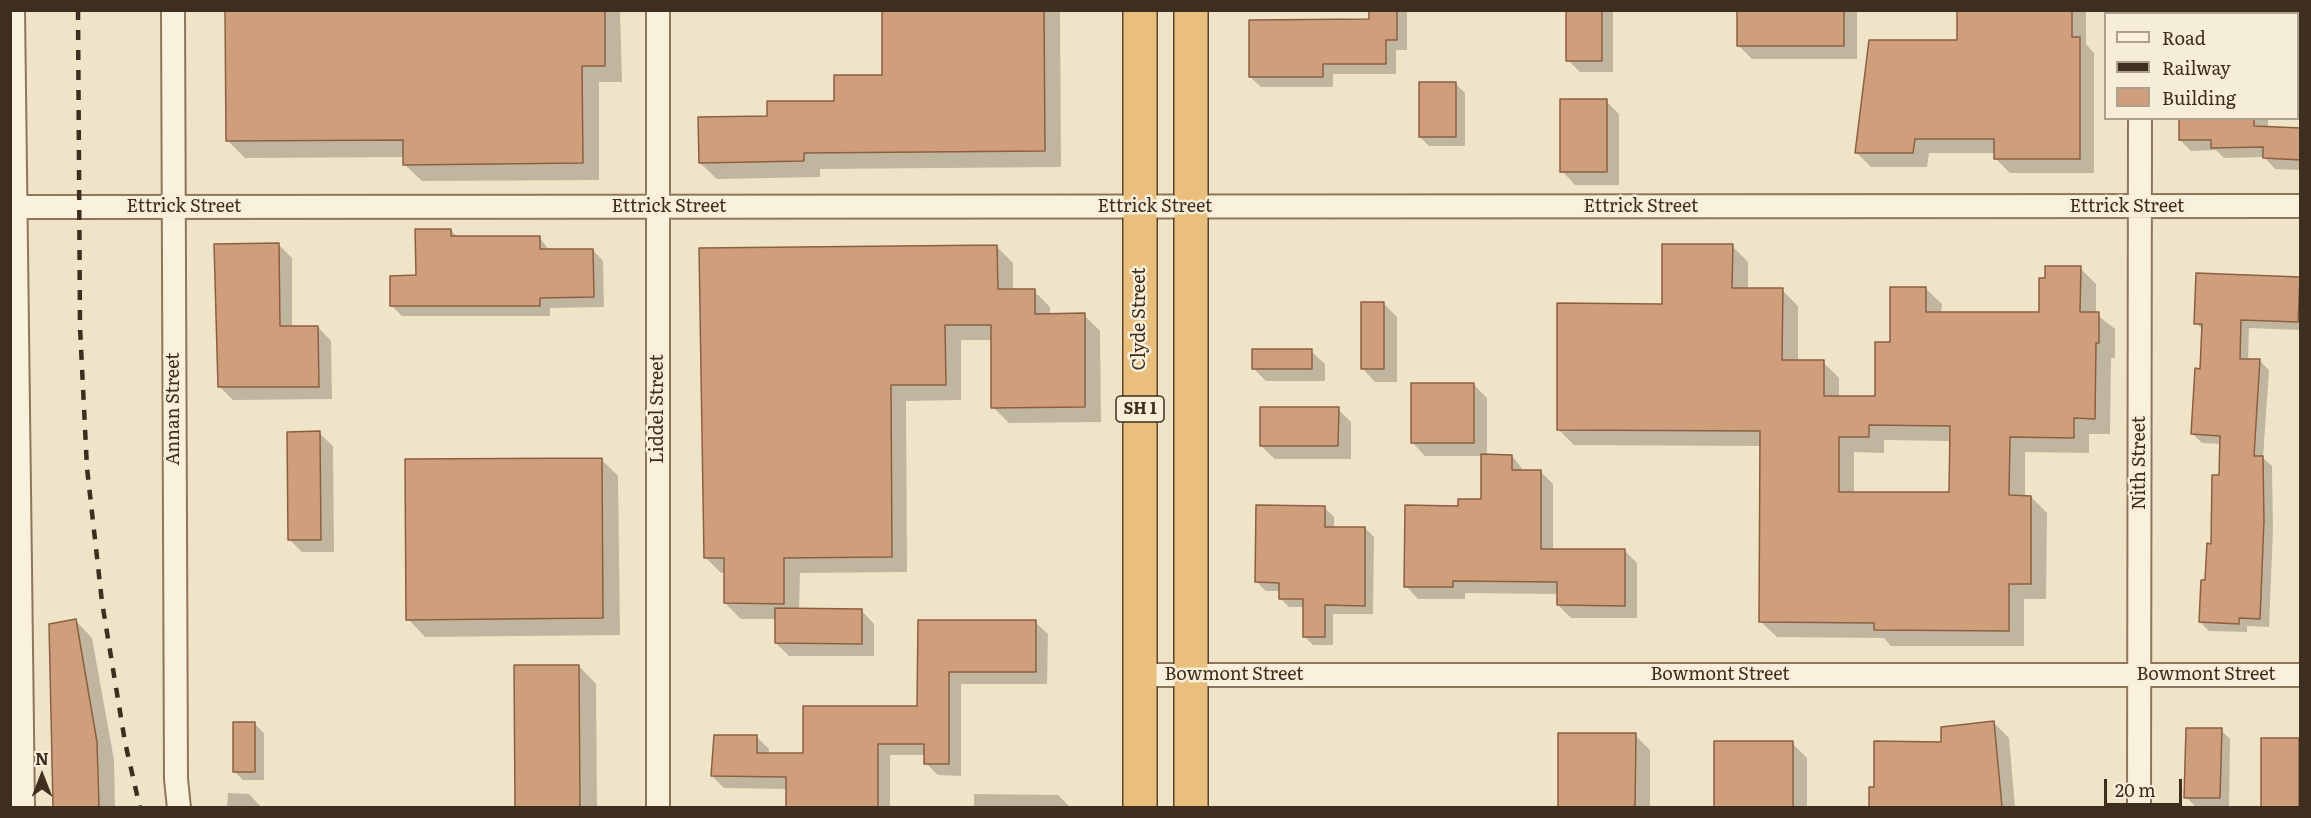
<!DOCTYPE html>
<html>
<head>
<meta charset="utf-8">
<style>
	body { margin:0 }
	#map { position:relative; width:2311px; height:818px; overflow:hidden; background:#f0e4c8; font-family:Literata,serif }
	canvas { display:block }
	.frame { position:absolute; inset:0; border:12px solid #3d2e20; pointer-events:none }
	.legend { position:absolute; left:2104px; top:12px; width:195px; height:108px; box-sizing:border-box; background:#f7eed8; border:2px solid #ada18e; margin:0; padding:8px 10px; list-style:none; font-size:18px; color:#3d2e20 }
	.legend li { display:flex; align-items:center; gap:12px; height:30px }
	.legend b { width:30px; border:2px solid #ada18e }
	.north { position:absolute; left:12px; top:746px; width:60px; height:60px; -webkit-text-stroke:4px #f7eed8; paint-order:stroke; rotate:0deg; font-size:16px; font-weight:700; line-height:24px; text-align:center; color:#3d2e20 }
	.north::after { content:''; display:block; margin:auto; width:21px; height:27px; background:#3d2e20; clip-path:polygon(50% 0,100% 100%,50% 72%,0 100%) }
	.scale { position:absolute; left:2104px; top:779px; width:78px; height:27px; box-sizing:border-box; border:3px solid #3d2e20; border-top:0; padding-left:8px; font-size:18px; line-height:21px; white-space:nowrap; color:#3d2e20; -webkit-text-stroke:4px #f7eed8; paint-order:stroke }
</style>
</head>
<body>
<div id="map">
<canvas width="2311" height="818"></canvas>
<div class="frame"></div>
<ul class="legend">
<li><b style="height:8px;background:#faf1dc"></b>Road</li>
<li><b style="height:8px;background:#3d2e20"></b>Railway</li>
<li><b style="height:16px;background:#cf9f7d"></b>Building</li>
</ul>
<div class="north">N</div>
<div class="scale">20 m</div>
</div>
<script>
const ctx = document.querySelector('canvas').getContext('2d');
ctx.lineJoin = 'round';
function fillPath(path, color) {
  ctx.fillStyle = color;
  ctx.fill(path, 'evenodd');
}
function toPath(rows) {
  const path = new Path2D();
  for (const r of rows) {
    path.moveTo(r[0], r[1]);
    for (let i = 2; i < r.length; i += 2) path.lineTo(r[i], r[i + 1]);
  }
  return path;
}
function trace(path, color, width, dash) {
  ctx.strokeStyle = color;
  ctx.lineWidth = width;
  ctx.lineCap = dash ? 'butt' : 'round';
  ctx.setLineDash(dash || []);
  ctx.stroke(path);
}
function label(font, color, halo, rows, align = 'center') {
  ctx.font = font + ' Literata,serif';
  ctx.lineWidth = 5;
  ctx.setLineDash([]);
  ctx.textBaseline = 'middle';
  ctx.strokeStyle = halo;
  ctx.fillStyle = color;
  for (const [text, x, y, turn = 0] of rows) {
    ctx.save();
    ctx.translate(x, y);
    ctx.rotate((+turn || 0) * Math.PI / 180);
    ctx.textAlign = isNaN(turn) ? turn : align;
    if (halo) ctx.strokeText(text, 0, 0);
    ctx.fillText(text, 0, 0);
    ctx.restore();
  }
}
fillPath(toPath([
	[227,10,620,10,622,82,599,82,599,180,422,181,404,164,404,157,245,158,228,141],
	[883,10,1060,10,1061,167,820,169,820,177,717,179,700,163,768,118,836,102,884,76],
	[1371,10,1407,10,1407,50,1396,50,1396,74,1333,74,1333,87,1261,87,1250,77,1371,21],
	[1568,10,1613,10,1613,72,1580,72,1568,60],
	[1739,10,1857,10,1857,59,1752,59,1739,46],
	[1958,10,2086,10,2086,44,2094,53,2094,173,2010,173,1995,158,1995,153,1929,153,1927,167,1871,167,1856,152,1958,41],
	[2183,10,2245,10,2245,14,2183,14],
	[2298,16,2300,16,2300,53,2298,53],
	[1456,84,1465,93,1465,146,1429,146,1420,137],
	[1606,101,1619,114,1619,185,1575,185,1562,171],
	[2180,118,2268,118,2268,129,2300,130,2300,170,2275,169,2264,157,2224,158,2216,150,2191,151,2180,140],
	[451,230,458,238,539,237,550,251,593,250,603,261,604,307,550,308,550,316,402,316,392,306,417,277],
	[279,245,292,258,292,328,318,327,331,341,332,399,233,400,220,387],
	[1732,246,1748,262,1748,290,1782,290,1798,306,1798,362,1823,362,1839,378,1839,398,1876,398,1891,344,1926,289,1942,304,1941,314,2041,314,2080,268,2096,284,2096,314,2115,329,2115,358,2111,358,2110,434,2089,434,2089,453,2025,452,2025,497,2031,497,2047,513,2046,599,2024,599,2024,646,1891,646,1884,638,1777,637,1761,622,1761,446,1574,445,1558,429,1663,306],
	[1884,440,1951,441,1951,493,1854,493,1854,452,1884,453],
	[997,247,1013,263,1013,291,1034,291,1050,307,1050,315,1084,315,1100,331,1101,422,1009,423,993,407,992,340,961,340,961,400,906,401,907,572,800,573,799,610,861,610,874,624,874,656,789,656,776,643,776,619,741,619,725,603,725,573,721,573,705,557],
	[2300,278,2300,330,2249,328,2248,360,2260,361,2269,370,2263,458,2272,466,2273,530,2269,627,2247,626,2247,632,2209,631,2200,622,2221,477,2222,444,2202,443,2193,434,2202,370,2203,330,2196,323],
	[1383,303,1397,317,1397,382,1375,382,1362,368],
	[1311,351,1325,364,1325,381,1266,381,1253,368],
	[1474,385,1487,398,1487,456,1512,456,1524,471,1540,471,1553,484,1553,550,1624,550,1637,563,1637,618,1571,618,1558,605,1558,594,1465,593,1465,599,1418,599,1406,586,1459,507,1482,501,1482,456,1425,456,1412,442],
	[1338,409,1351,422,1351,459,1275,459,1261,446],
	[319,433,333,446,334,552,302,552,289,539],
	[601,459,618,476,620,635,425,637,408,619],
	[1325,508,1334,517,1334,528,1365,528,1374,537,1373,614,1333,614,1333,645,1313,645,1304,636,1304,607,1289,607,1280,598,1280,591,1266,591,1257,582],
	[75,620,92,638,114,760,115,808,54,808,50,625],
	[919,621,1035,622,1048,634,1047,684,961,684,961,776,938,775,926,763,926,755,890,755,890,808,787,808,788,789,724,788,712,776,757,737,769,749,769,755,804,755,919,708],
	[579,666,596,684,597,808,516,808,515,667],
	[1993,722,2009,738,2015,808,1871,808,1871,788,1876,788,1943,743],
	[255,724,264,733,264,780,243,780,234,771],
	[2221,730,2230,739,2229,807,2195,806,2186,797],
	[1560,735,1635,735,1650,750,1650,808,1559,808],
	[2262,739,2300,741,2300,808,2262,808],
	[1715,742,1792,743,1807,758,1807,808,1715,808],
	[228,793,249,794,262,808,227,808],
	[974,794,1058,795,1071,808,974,808]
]), '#0003');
const building = toPath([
	[225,10,605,10,605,66,582,66,583,163,403,165,403,140,226,141,225,10],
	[882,10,1044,10,1045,151,804,153,804,161,699,163,698,117,767,116,767,101,834,101,834,75,882,75,882,10],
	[1369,10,1397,10,1397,40,1386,40,1386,64,1323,64,1323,77,1249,77,1249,20,1369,19,1369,10],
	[1566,10,1602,10,1602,61,1566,61,1566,10],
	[1737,10,1844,10,1844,46,1737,46,1737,10],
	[1957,10,2072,10,2072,37,2080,37,2080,159,1994,159,1994,139,1915,139,1913,153,1855,153,1869,40,1957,40,1957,10],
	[1419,82,1456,82,1456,137,1419,137,1419,82],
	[1560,99,1607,99,1607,172,1560,172,1560,99],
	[2179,118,2254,118,2254,126,2301,128,2301,160,2263,158,2263,147,2211,148,2211,140,2179,140,2179,118],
	[415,229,451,229,451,236,540,236,540,249,593,249,594,297,540,298,540,306,390,306,390,276,416,275,415,229],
	[279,243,280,326,318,326,319,387,218,387,214,244,279,243],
	[1662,244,1733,244,1732,288,1783,288,1782,360,1824,360,1824,396,1875,396,1875,342,1890,342,1890,287,1926,287,1926,312,2039,312,2039,278,2045,278,2045,266,2081,266,2080,312,2099,312,2099,343,2096,343,2095,419,2074,418,2074,438,2010,437,2009,495,2031,496,2031,584,2009,584,2009,631,1874,630,1874,623,1759,622,1760,431,1557,430,1557,303,1662,304,1662,244],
	[1869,425,1950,426,1949,492,1839,492,1839,437,1869,437,1869,425],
	[997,245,998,289,1035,289,1035,314,1085,313,1085,407,991,408,991,325,945,325,946,385,891,385,892,557,784,558,784,604,724,603,724,558,704,558,699,248,997,245],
	[2196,273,2300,277,2298,322,2241,320,2240,359,2260,359,2254,456,2263,456,2264,521,2260,619,2239,618,2239,624,2199,622,2201,580,2205,580,2207,543,2211,544,2212,475,2219,475,2220,436,2191,434,2195,368,2200,369,2202,324,2194,324,2196,273],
	[1361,302,1384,302,1384,369,1361,369,1361,302],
	[1252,349,1312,349,1312,369,1252,369,1252,349],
	[1411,383,1474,383,1474,443,1411,443,1411,383],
	[1260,407,1339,407,1338,446,1260,446,1260,407],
	[320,431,321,540,288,540,287,432,320,431],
	[1481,454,1512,455,1512,470,1541,470,1541,549,1625,549,1625,606,1557,605,1557,582,1453,581,1453,587,1404,587,1405,505,1458,506,1458,499,1481,499,1481,454],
	[602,458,603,618,406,620,405,459,602,458],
	[1256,505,1325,506,1325,527,1365,527,1365,606,1325,605,1325,637,1303,637,1303,599,1279,599,1279,583,1255,582,1256,505],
	[775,608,862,609,862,644,775,643,775,608],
	[76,619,97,742,99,807,53,807,49,624,76,619],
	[918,620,1036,620,1036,672,949,672,949,764,924,764,924,744,878,744,878,807,786,807,786,777,711,776,714,735,757,735,757,753,803,753,803,706,917,706,918,620],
	[514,665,579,665,580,807,515,807,514,665],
	[1994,721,2002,807,1869,807,1869,787,1874,787,1874,741,1941,742,1941,727,1994,721],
	[233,722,255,722,255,772,233,772,233,722],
	[2186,728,2222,728,2220,798,2184,798,2186,728],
	[1558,733,1636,733,1635,807,1558,807,1558,733],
	[2261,738,2299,738,2299,807,2261,807,2261,738],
	[1714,741,1793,741,1793,807,1714,807,1714,741]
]);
fillPath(building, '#cf9f7d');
trace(building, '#8d5f41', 1.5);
const minor = toPath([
	[13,10,23,808],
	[173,10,176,779,179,808],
	[658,10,658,808],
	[2140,10,2140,14],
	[10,207,2300,206],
	[1140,675,2300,675],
	[2139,808,2140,118]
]);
const trunk = toPath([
	[1140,10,1140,808],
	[1191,10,1191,808]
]);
trace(minor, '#8d765c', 26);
trace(trunk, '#5b4430', 36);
trace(minor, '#faf1dc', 22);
trace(trunk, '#eabe7c', 33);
trace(toPath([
	[78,10,80,327,87,468,102,602,125,742,140,808]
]), '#3d2e20', 4.5, [10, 10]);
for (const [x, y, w] of [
	[1140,409,48]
]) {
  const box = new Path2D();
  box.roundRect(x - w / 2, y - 13, w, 26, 4.5);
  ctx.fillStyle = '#f7eed8';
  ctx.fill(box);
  trace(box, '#3d2e20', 1.5);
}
label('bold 16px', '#3d2e20', null, [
	["SH 1",1140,409]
]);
label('18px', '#3d2e20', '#f7eed8', [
	["Ettrick Street",184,207],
	["Ettrick Street",669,207],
	["Ettrick Street",1155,207],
	["Ettrick Street",1641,207],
	["Ettrick Street",2127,207],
	["Clyde Street",1140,319,-90],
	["Annan Street",174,409,-90],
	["Liddel Street",658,409,-90],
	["Nith Street",2140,463,-90],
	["Bowmont Street",1234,675],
	["Bowmont Street",1720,675],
	["Bowmont Street",2206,675]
]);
</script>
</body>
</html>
